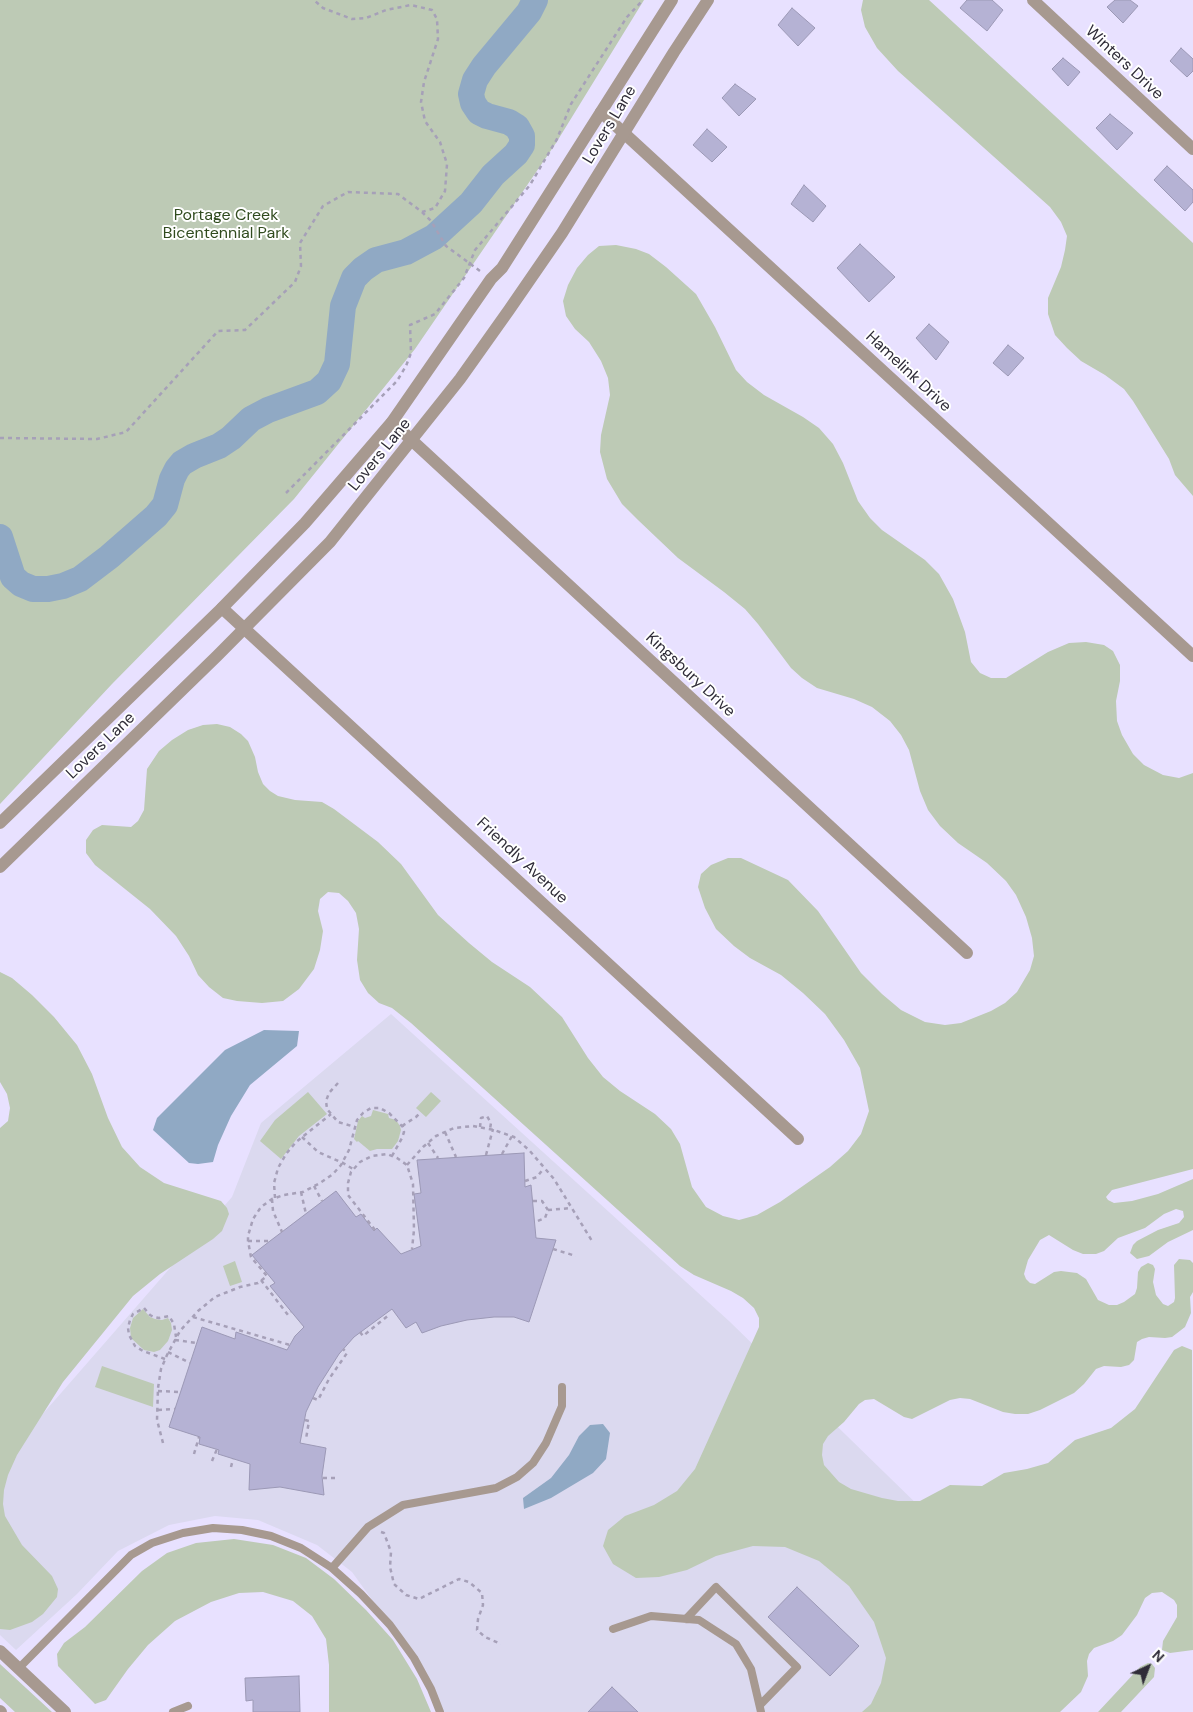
<!DOCTYPE html>
<html>
<head>
<meta charset="utf-8">
<style>
	body { margin:0 }
	#map { position:relative; width:1193px; height:1712px; overflow:hidden; background:#e8e1ff; font-family:"DM Sans",sans-serif }
	canvas { display:block }
	.north { position:absolute; left:1123px; top:1642px; width:50px; height:50px; -webkit-text-stroke:4px #fff; paint-order:stroke; rotate:43deg; font-size:14px; font-weight:700; line-height:20px; text-align:center; color:#2f2c38 }
	.north::after { content:''; display:block; margin:auto; width:18px; height:22px; background:#2f2c38; clip-path:polygon(50% 0,100% 100%,50% 72%,0 100%) }
</style>
</head>
<body>
<div id="map">
<canvas width="1193" height="1712"></canvas>
<div class="north">N</div>
</div>
<script>
const ctx = document.querySelector('canvas').getContext('2d');
ctx.lineJoin = 'round';
function fillPath(path, color) {
  ctx.fillStyle = color;
  ctx.fill(path, 'evenodd');
}
function toPath(rows) {
  const path = new Path2D();
  for (const r of rows) {
    path.moveTo(r[0], r[1]);
    for (let i = 2; i < r.length; i += 2) path.lineTo(r[i], r[i + 1]);
  }
  return path;
}
function trace(path, color, width, dash) {
  ctx.strokeStyle = color;
  ctx.lineWidth = width;
  ctx.lineCap = dash ? 'butt' : 'round';
  ctx.setLineDash(dash || []);
  ctx.stroke(path);
}
function label(font, color, halo, rows, align = 'center') {
  ctx.font = font + ' "DM Sans",sans-serif';
  ctx.lineWidth = 4;
  ctx.setLineDash([]);
  ctx.textBaseline = 'middle';
  ctx.strokeStyle = halo;
  ctx.fillStyle = color;
  for (const [text, x, y, turn = 0] of rows) {
    ctx.save();
    ctx.translate(x, y);
    ctx.rotate((+turn || 0) * Math.PI / 180);
    ctx.textAlign = isNaN(turn) ? turn : align;
    if (halo) ctx.strokeText(text, 0, 0);
    ctx.fillText(text, 0, 0);
    ctx.restore();
  }
}
fillPath(toPath([
	[391,1014,729,1321,1082,1665,1039,1712,440,1712,414,1658,352,1572,317,1545,258,1520,215,1516,169,1525,118,1551,77,1594,16,1650,0,1635,0,1463,232,1197,261,1123]
]), '#dbd9ef');
fillPath(toPath([
	[0,0,644,0,556,143,415,349,294,499,112,684,0,804],
	[863,0,929,0,1193,243,1193,496,1175,475,1169,459,1133,401,1124,389,1105,375,1081,361,1067,348,1055,335,1048,314,1048,298,1061,267,1065,250,1067,236,1061,222,1050,207,898,71,877,48,865,27,861,10],
	[616,245,636,249,649,254,666,267,696,294,715,327,736,370,747,382,764,395,803,417,819,428,833,444,843,463,858,501,870,518,882,530,925,560,939,574,953,599,965,632,971,662,980,673,991,678,1006,678,1048,652,1069,643,1086,642,1104,645,1113,651,1120,665,1120,681,1116,701,1117,721,1122,735,1133,754,1144,765,1163,775,1179,778,1193,773,1193,1169,1112,1190,1106,1197,1108,1200,1114,1203,1132,1201,1158,1194,1193,1179,1193,1230,1168,1242,1149,1256,1137,1259,1130,1253,1133,1245,1137,1241,1158,1230,1179,1223,1184,1217,1183,1211,1176,1209,1164,1214,1145,1228,1118,1238,1104,1251,1096,1254,1083,1254,1073,1250,1049,1235,1040,1240,1028,1260,1024,1274,1026,1279,1030,1283,1035,1284,1054,1272,1061,1271,1077,1273,1086,1279,1098,1300,1109,1305,1117,1305,1124,1302,1135,1294,1137,1288,1138,1272,1141,1267,1148,1263,1153,1265,1155,1269,1153,1282,1156,1295,1163,1304,1168,1306,1174,1302,1175,1298,1174,1265,1179,1259,1190,1260,1193,1263,1193,1292,1190,1297,1191,1313,1185,1327,1172,1337,1165,1338,1149,1337,1142,1339,1137,1342,1134,1360,1129,1365,1121,1367,1104,1366,1096,1369,1084,1384,1074,1393,1040,1410,1028,1414,1015,1414,1003,1412,970,1399,960,1398,950,1400,912,1419,904,1417,874,1399,865,1400,859,1404,844,1422,828,1436,823,1444,822,1455,824,1465,839,1482,851,1489,882,1498,898,1501,920,1501,950,1485,982,1486,1004,1473,1027,1469,1048,1463,1075,1440,1111,1428,1135,1409,1174,1350,1182,1346,1192,1350,1193,1650,1170,1653,1162,1650,1163,1641,1177,1617,1177,1605,1174,1600,1162,1592,1152,1593,1145,1598,1137,1615,1122,1635,1113,1641,1094,1648,1089,1654,1087,1661,1088,1676,1081,1692,1060,1712,862,1712,871,1704,881,1683,886,1658,874,1622,849,1586,819,1561,785,1547,753,1546,716,1556,687,1570,659,1577,636,1578,613,1564,603,1546,608,1530,625,1516,654,1505,677,1491,695,1469,759,1327,759,1318,754,1308,743,1298,731,1291,694,1275,680,1266,411,1023,392,1008,379,1003,368,993,360,980,357,960,359,929,356,913,348,901,339,893,328,892,320,899,318,911,323,931,320,950,314,969,299,989,283,1001,262,1003,237,1001,223,998,209,987,198,975,189,956,176,936,150,909,95,865,86,853,86,840,93,830,102,825,131,827,138,821,144,810,147,769,159,751,172,740,188,730,203,725,217,724,230,727,241,734,248,741,255,757,258,772,263,784,270,791,278,796,295,800,322,802,334,809,378,842,401,864,438,915,469,943,492,962,530,987,562,1017,588,1058,603,1077,620,1091,655,1114,671,1129,680,1144,692,1187,706,1207,723,1216,739,1220,757,1215,780,1202,830,1167,848,1151,861,1134,869,1111,860,1068,844,1040,825,1014,803,993,781,975,750,958,734,946,716,929,705,908,698,887,701,874,711,865,728,858,741,858,788,880,818,911,861,973,882,994,901,1010,925,1022,945,1025,961,1023,991,1011,1005,1003,1017,992,1030,970,1034,956,1032,938,1026,917,1016,895,1006,881,987,863,958,843,940,826,928,810,920,791,909,750,901,735,890,721,872,707,854,699,817,688,802,678,791,668,758,624,745,609,724,592,678,558,638,520,622,504,607,479,600,452,601,435,610,395,608,378,601,361,589,342,575,329,566,316,563,301,568,285,577,268,588,255,599,246],
	[0,972,12,978,32,995,54,1017,77,1045,92,1074,108,1118,122,1147,140,1167,164,1183,221,1201,227,1208,229,1214,222,1231,213,1239,160,1274,133,1296,63,1382,17,1455,8,1475,4,1490,3,1504,5,1516,22,1545,52,1576,58,1589,57,1597,43,1614,32,1622,10,1630,0,1629,0,1128,8,1121,10,1108,7,1094,0,1082],
	[308,1092,327,1114,299,1136,281,1159,260,1141,275,1120],
	[431,1092,441,1101,426,1117,416,1108],
	[373,1110,388,1114,389,1118,396,1120,400,1126,401,1130,398,1141,392,1149,377,1149,370,1151,358,1141,357,1142,354,1139,358,1121,362,1116,365,1118,371,1116],
	[235,1261,242,1282,230,1286,223,1266],
	[143,1309,150,1317,155,1319,162,1320,168,1318,171,1323,172,1330,168,1341,160,1350,154,1352,144,1350,131,1338,130,1328,133,1318],
	[102,1366,154,1384,153,1407,95,1387],
	[234,1539,273,1545,306,1558,334,1579,366,1610,393,1640,417,1679,431,1712,329,1712,329,1665,326,1639,312,1616,293,1601,263,1592,239,1593,211,1602,175,1621,148,1645,128,1669,106,1700,95,1704,58,1666,57,1654,64,1643,85,1627,142,1571,167,1553,196,1543],
	[1148,1663,1152,1664,1155,1668,1154,1677,1121,1712,1098,1712,1140,1667],
	[0,1664,52,1712,15,1712,0,1698]
]), '#bdcab5');
fillPath(toPath([
	[264,1030,299,1031,297,1046,250,1085,231,1116,218,1145,213,1162,198,1164,189,1163,153,1130,157,1118,225,1050],
	[603,1424,610,1433,606,1459,593,1473,551,1498,524,1509,523,1498,551,1478,569,1455,579,1436,590,1425]
]), '#90a9c4');
trace(toPath([
	[0,537,13,577,21,584,33,589,48,589,63,586,80,579,109,557,156,516,165,505,172,479,177,469,182,463,194,456,219,446,231,438,251,419,268,410,317,392,329,381,337,364,343,306,354,278,363,269,376,260,406,252,434,237,471,203,493,175,516,154,522,145,522,136,517,127,509,122,487,116,479,112,473,103,471,94,475,80,484,66,529,12,535,0]
]), '#90a9c4', 26);
const building = toPath([
	[967,0,992,0,1003,10,987,31,960,8,967,0],
	[1115,0,1130,0,1138,6,1123,23,1107,7,1115,0],
	[792,8,815,28,798,46,778,25,792,8],
	[1181,48,1193,59,1193,71,1187,77,1170,61,1181,48],
	[1063,58,1080,72,1068,86,1052,69,1063,58],
	[735,84,756,99,739,116,722,98,735,84],
	[1110,114,1133,133,1117,150,1096,128,1110,114],
	[707,129,727,147,712,162,693,145,707,129],
	[1167,166,1193,190,1193,202,1185,211,1154,180,1167,166],
	[804,185,826,206,813,222,791,204,804,185],
	[860,244,895,277,869,302,837,268,860,244],
	[929,324,949,342,936,360,916,338,929,324],
	[1008,345,1024,358,1008,376,993,363,1008,345],
	[524,1153,525,1187,531,1185,536,1238,556,1240,529,1322,514,1317,494,1317,467,1320,441,1326,422,1333,416,1322,406,1328,392,1309,354,1337,339,1354,318,1387,306,1412,300,1443,326,1448,322,1476,324,1495,280,1487,249,1490,250,1464,218,1454,219,1450,199,1444,200,1437,169,1427,202,1327,235,1339,236,1332,287,1350,295,1336,304,1327,270,1286,275,1283,252,1255,270,1241,336,1191,356,1217,361,1214,374,1231,377,1228,401,1254,421,1246,414,1194,421,1193,417,1160,524,1153],
	[797,1587,859,1646,830,1676,768,1617,797,1587],
	[299,1676,300,1712,253,1712,253,1700,246,1701,245,1678,299,1676],
	[612,1687,638,1712,588,1712,612,1687]
]);
fillPath(building, '#b5b2d4');
trace(building, '#9c99b6', 1);
trace(toPath([
	[422,212,431,221,446,246,480,271],
	[0,438,97,439,126,432,218,331,245,330,295,282,301,266,300,243,323,206,348,192,398,194,422,212,435,208,445,191,447,164,440,142,425,121,421,102,424,82,438,39,437,19,432,10,411,5,386,10,366,18,352,19,323,8,314,0],
	[286,493,397,381,406,366,411,353,410,325,435,314,464,278,475,250,530,185,557,139,571,104,627,17,643,0],
	[338,1083,329,1093,326,1101,327,1109,338,1122,355,1127],
	[402,1126,416,1117,421,1112],
	[480,1127,481,1118,487,1116,491,1123,490,1129],
	[445,1132,456,1157],
	[302,1137,318,1152,343,1163,353,1169],
	[428,1143,438,1158],
	[502,1154,512,1136],
	[486,1155,493,1129],
	[407,1165,423,1147,436,1136,454,1128,473,1126,494,1130,514,1137,529,1150,554,1179,592,1241],
	[525,1181,537,1177,544,1168],
	[314,1186,322,1201],
	[301,1192,306,1214],
	[275,1198,274,1183,278,1168,286,1154,296,1142,331,1114],
	[272,1199,273,1211,282,1232],
	[533,1201,542,1201,548,1210,545,1218,535,1222],
	[548,1210,572,1208],
	[375,1230,348,1195,348,1183,351,1172,360,1162,372,1156,387,1154,397,1158,407,1165,413,1184,414,1230,412,1249],
	[248,1241,270,1241],
	[553,1249,576,1256],
	[261,1280,288,1315,291,1312],
	[193,1317,290,1345],
	[360,1332,363,1336,390,1314],
	[175,1340,197,1343],
	[168,1352,190,1363],
	[165,1359,143,1351,135,1346,129,1335,128,1328,130,1320,133,1314,144,1308,150,1315,154,1317,159,1318,169,1316,174,1324,176,1337],
	[158,1391,180,1392],
	[313,1398,318,1400,329,1379,347,1353,343,1349],
	[158,1410,175,1409],
	[305,1420,309,1421,306,1439],
	[163,1443,157,1420,158,1388,161,1369,167,1355,180,1331,198,1311,215,1297,240,1287,258,1283,267,1276,251,1257,248,1241,248,1236,253,1219,261,1207,272,1199,284,1195,303,1192,320,1183,333,1174,341,1165,349,1150,357,1120,363,1113,371,1108,380,1108,389,1113,403,1127,404,1132,402,1138,392,1156],
	[194,1454,199,1437],
	[212,1461,217,1449],
	[231,1467,233,1459],
	[323,1478,339,1478],
	[381,1532,384,1533,391,1552,390,1567,394,1584,406,1595,419,1599,459,1579,469,1582,482,1593,483,1605,478,1619,477,1630,485,1637,501,1644]
]), '#a6a0b8', 2.5, [4, 4]);
trace(toPath([
	[332,1568,368,1527,403,1505,496,1488,517,1477,533,1463,546,1443,562,1406,562,1387],
	[686,1619,716,1587,797,1667,760,1705],
	[613,1629,651,1616,699,1620,736,1644,751,1669,761,1712],
	[19,1668,131,1555,152,1543,183,1533,213,1528,242,1530,271,1536,301,1548,332,1568,361,1594,390,1625,414,1658,431,1689,440,1712],
	[173,1712,188,1706]
]), '#a79990', 8);
trace(toPath([
	[1033,0,1193,149],
	[601,112,1193,656],
	[392,422,967,953],
	[222,608,798,1139]
]), '#a79990', 12);
trace(toPath([
	[0,823,222,608,305,523,392,422,491,279,502,268,672,0],
	[0,867,217,656,330,542,460,379,509,310,562,233,674,52,708,0],
	[0,1651,65,1712],
	[0,1711,1,1712]
]), '#a79990', 12);
label('16px', '#2f2c38', '#fff', [
	["Winters Drive",1124,63,43],
	["Lovers Lane",610,125,-59],
	["Hamelink Drive",908,372,43],
	["Lovers Lane",380,455,-51],
	["Kingsbury Drive",690,675,43],
	["Lovers Lane",101,746,-44],
	["Friendly Avenue",522,861,43]
]);
label('16px', '#304b1e', '#fff', [
	["Portage Creek",226,216],
	["Bicentennial Park",226,234]
]);
</script>
</body>
</html>
